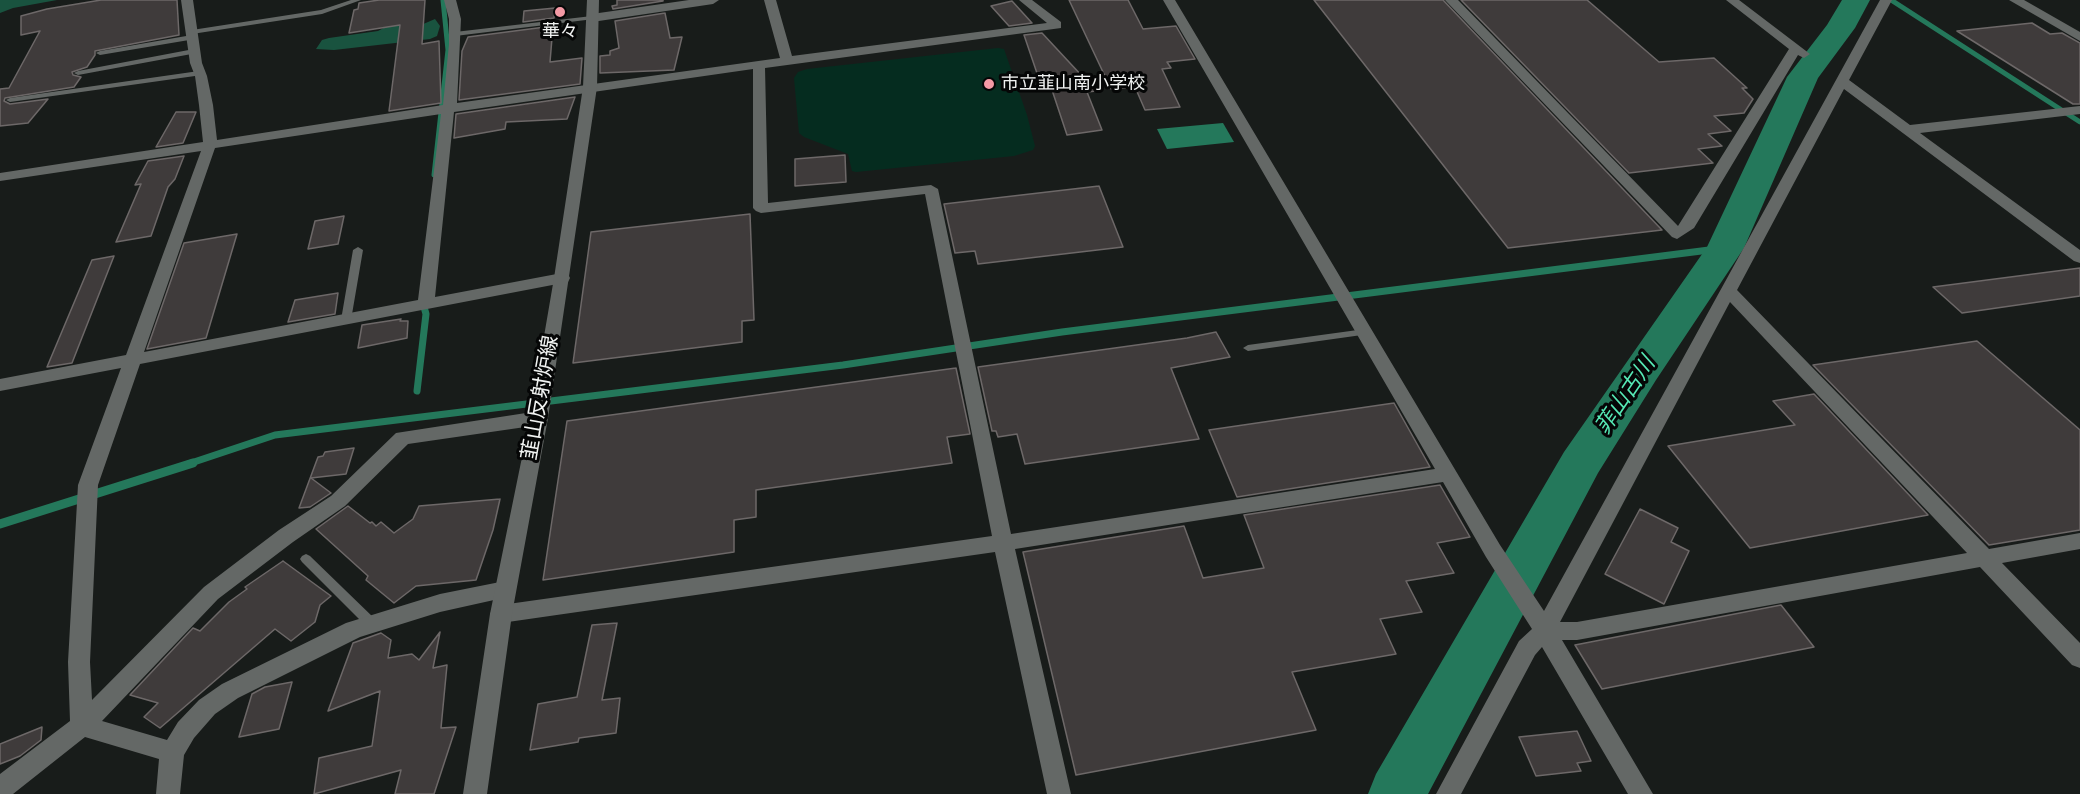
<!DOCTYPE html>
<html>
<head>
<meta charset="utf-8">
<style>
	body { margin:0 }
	canvas { display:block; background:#181c1a }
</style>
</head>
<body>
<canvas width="2080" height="794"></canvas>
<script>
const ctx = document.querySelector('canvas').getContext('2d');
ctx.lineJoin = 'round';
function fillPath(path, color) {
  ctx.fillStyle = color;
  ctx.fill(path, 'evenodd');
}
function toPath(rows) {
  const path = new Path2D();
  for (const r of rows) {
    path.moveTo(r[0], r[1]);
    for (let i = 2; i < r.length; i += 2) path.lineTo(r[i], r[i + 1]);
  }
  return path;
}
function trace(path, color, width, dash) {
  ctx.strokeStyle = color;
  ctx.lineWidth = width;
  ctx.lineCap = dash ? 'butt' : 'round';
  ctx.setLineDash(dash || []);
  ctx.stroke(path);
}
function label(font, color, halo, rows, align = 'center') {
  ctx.font = font + ' "Varela Round","Noto Sans JP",sans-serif';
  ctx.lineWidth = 6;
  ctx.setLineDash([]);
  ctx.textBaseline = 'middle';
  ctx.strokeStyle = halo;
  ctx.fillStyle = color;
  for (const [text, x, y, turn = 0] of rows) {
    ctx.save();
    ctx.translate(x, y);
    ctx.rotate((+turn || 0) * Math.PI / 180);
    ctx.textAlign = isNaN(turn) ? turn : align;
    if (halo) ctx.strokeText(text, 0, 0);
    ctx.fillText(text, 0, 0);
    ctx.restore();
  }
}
fillPath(toPath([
	[998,48,1004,49,1027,115,1035,146,1033,150,1014,156,856,172,852,171,848,154,804,137,799,133,794,78,798,72,807,69]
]), '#052c1f');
fillPath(toPath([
	[0,0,57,0,13,8,0,13],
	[435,19,440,26,437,36,430,39,334,50,316,49,322,40,329,38,378,31,391,24,421,25]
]), '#19533f');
fillPath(toPath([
	[1223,123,1234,142,1167,149,1157,129]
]), '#24785b');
trace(toPath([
	[1891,0,2080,122],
	[434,175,448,50,443,0]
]), '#24785b', 5);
trace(toPath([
	[417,391,426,314,422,300],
	[188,464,275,435,843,365,1062,332,1725,248]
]), '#24785b', 7);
trace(toPath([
	[0,524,193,463]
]), '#24785b', 9);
fillPath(toPath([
	[1842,0,1870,0,1855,28,1818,78,1744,248,1656,380,1598,473,1428,794,1368,794,1376,774,1564,452,1707,247,1787,77,1827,25,1842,0]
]), '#24785b');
const building = toPath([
	[101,0,177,0,179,35,95,51,95,55,87,67,72,72,73,75,81,77,74,87,5,98,4,101,10,104,48,99,28,123,0,126,0,89,9,88,40,31,21,35,21,16,47,9,101,0],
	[379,0,425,0,422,44,439,41,441,103,389,111,400,25,349,33,354,10,358,9,359,3,379,0],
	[617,0,663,0,663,1,613,9,612,6,617,5,617,0],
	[1069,0,1128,0,1143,29,1176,26,1195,59,1167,62,1171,68,1162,69,1180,107,1145,110,1135,87,1111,89,1069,0],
	[1314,0,1443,0,1662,230,1508,248,1314,0],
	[1461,0,1587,0,1659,62,1714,58,1747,88,1742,88,1753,99,1744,113,1714,116,1731,131,1708,134,1722,146,1698,149,1713,163,1629,173,1461,0],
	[1012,1,1032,23,1009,26,991,6,1012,1],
	[555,8,554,18,523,22,524,11,555,8],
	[665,13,670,38,682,37,674,70,600,73,600,56,610,55,610,51,619,48,615,21,665,13],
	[2032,23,2050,34,2062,33,2080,43,2080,104,2073,104,1957,31,2032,23],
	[553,26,550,62,582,58,580,84,459,100,462,51,468,37,553,26],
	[1042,33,1096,91,1087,92,1102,130,1067,135,1049,81,1040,82,1024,35,1042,33],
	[575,97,567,119,506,122,505,129,454,138,456,114,575,97],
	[176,112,196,112,183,143,156,147,176,112],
	[845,155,846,182,795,186,795,159,845,155],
	[184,156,175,179,168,187,151,236,116,242,141,184,135,185,148,161,184,156],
	[1099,186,1123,247,978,264,975,251,955,253,944,204,1099,186],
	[750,214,754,320,742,321,742,342,573,363,591,232,750,214],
	[344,216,338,244,308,249,315,221,344,216],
	[237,234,206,338,147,349,184,243,237,234],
	[114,256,72,363,47,367,92,260,114,256],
	[2080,268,2080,296,1962,313,1933,287,2080,268],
	[338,293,335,314,288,322,295,300,338,293],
	[401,319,400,321,408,321,407,338,358,348,362,325,401,319],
	[1216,332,1230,357,1171,368,1199,439,1025,464,1017,434,998,437,996,431,992,431,978,367,1187,338,1216,332],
	[1977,341,2080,430,2080,530,1989,545,1813,365,1977,341],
	[956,368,970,434,947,437,952,463,756,490,756,517,734,520,734,552,543,580,567,421,956,368],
	[1814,394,1928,515,1750,548,1668,446,1795,425,1773,401,1814,394],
	[1394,403,1430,467,1237,497,1209,430,1394,403],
	[354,448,346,474,311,478,331,493,310,507,299,508,318,457,323,456,325,452,354,448],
	[1440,485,1470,537,1437,543,1454,573,1406,581,1422,612,1380,619,1396,654,1292,672,1316,730,1076,775,1023,552,1184,526,1203,578,1264,568,1244,515,1440,485],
	[500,499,493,530,476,580,416,586,394,603,366,580,368,576,316,529,348,506,370,523,372,522,376,526,381,522,394,533,413,519,419,506,500,499],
	[1640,509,1678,528,1671,542,1689,551,1664,604,1605,574,1640,509],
	[283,561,331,596,320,605,315,622,291,641,275,629,160,728,144,717,158,703,130,695,193,628,200,631,229,602,247,589,245,587,283,561],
	[1781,605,1814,647,1602,689,1575,645,1781,605],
	[617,623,602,700,620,698,616,733,579,738,578,742,530,750,538,704,577,697,592,625,617,623],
	[440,632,433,668,447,665,441,728,456,727,434,794,395,794,401,770,314,794,319,758,372,746,380,691,328,711,353,643,381,633,391,640,388,658,412,654,419,660,440,632],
	[292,682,279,729,239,737,252,694,265,687,292,682],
	[42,727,41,740,20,756,0,764,0,744,42,727],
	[1577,731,1591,761,1577,763,1581,771,1536,776,1519,737,1577,731]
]);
fillPath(building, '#3f3b3b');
trace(building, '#6d6868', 1.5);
fillPath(toPath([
	[351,0,361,0,322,14,192,34,188,32,192,30,321,10,351,0],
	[592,16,594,17,594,19,455,36,451,34,455,32,592,16],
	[192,35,196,37,195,39,100,55,96,53,100,51,192,35],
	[194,49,198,51,197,53,78,75,74,73,78,71,194,49],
	[199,71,203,73,202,75,10,102,6,100,10,98,199,71],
	[358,247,363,250,351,320,346,323,341,320,353,250,358,247],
	[1365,329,1369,330,1370,332,1369,334,1248,351,1243,348,1248,345,1365,329],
	[306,554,310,556,376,620,378,624,376,628,372,629,368,628,302,562,300,559,302,556,306,554]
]), '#646866');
fillPath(toPath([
	[181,0,193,0,202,63,207,76,213,105,217,140,443,105,449,44,449,19,444,0,456,0,461,19,457,103,780,58,764,0,776,0,792,56,1047,23,1019,0,1032,0,1061,22,1061,28,765,68,768,203,931,185,938,189,1011,534,1435,469,1163,0,1175,0,1500,545,1544,611,1880,0,1892,0,1849,80,1910,125,2080,106,2080,114,1920,133,2080,250,2080,263,2074,261,1844,89,1737,290,1989,549,2080,533,2080,549,2002,563,2080,643,2080,668,2072,665,1980,567,1577,640,1562,640,1653,794,1628,794,1542,647,1535,655,1461,794,1436,794,1519,641,1532,629,1486,557,1443,482,1015,549,1071,794,1047,794,995,552,501,623,493,620,490,614,493,608,501,605,992,536,925,194,761,213,756,211,753,208,753,69,454,112,435,297,562,273,568,274,570,278,568,282,140,364,98,485,90,662,92,700,204,587,279,530,331,496,396,433,539,411,545,413,548,418,545,423,539,425,408,444,345,506,293,542,218,599,102,721,167,740,178,722,199,700,222,684,346,623,440,594,505,581,512,584,516,590,512,596,440,612,360,637,238,698,215,714,194,738,184,755,180,794,156,794,159,759,85,737,13,794,0,794,0,774,70,721,68,662,78,485,121,368,0,391,0,379,126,355,201,151,0,181,0,173,203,142,199,105,195,76,190,63,181,0],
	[441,114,418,300,144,352,215,148,441,114],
	[1730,302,1967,553,1577,622,1560,622,1730,302],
	[689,0,719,0,713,4,592,22,586,18,592,14,689,0],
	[1445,0,1458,0,1678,226,1789,49,1726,0,1739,0,1810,54,1804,58,1798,55,1694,228,1677,239,1672,237,1445,0],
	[2009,0,2024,0,2080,32,2080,41,2009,0]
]), '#646866');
fillPath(toPath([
	[587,0,599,0,597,87,548,418,512,614,487,794,463,794,490,614,530,418,554,278,583,87,587,0]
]), '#646866');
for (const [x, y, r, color] of [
	[560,12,6,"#f49aa5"],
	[989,84,6,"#f49aa5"]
]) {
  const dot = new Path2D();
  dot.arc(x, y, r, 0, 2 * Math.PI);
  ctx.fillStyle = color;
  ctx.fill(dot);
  trace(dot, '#050606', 2);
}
label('18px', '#f1f3f2', '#050606', [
	["華々",560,32],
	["市立韮山南小学校",1001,84,"left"]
]);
label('21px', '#f1f3f2', '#050606', [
	["韮山反射炉線",541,398,-80]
]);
label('italic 22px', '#56e8b5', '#050606', [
	["菲山古川",1626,396,-56]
]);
</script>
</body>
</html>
